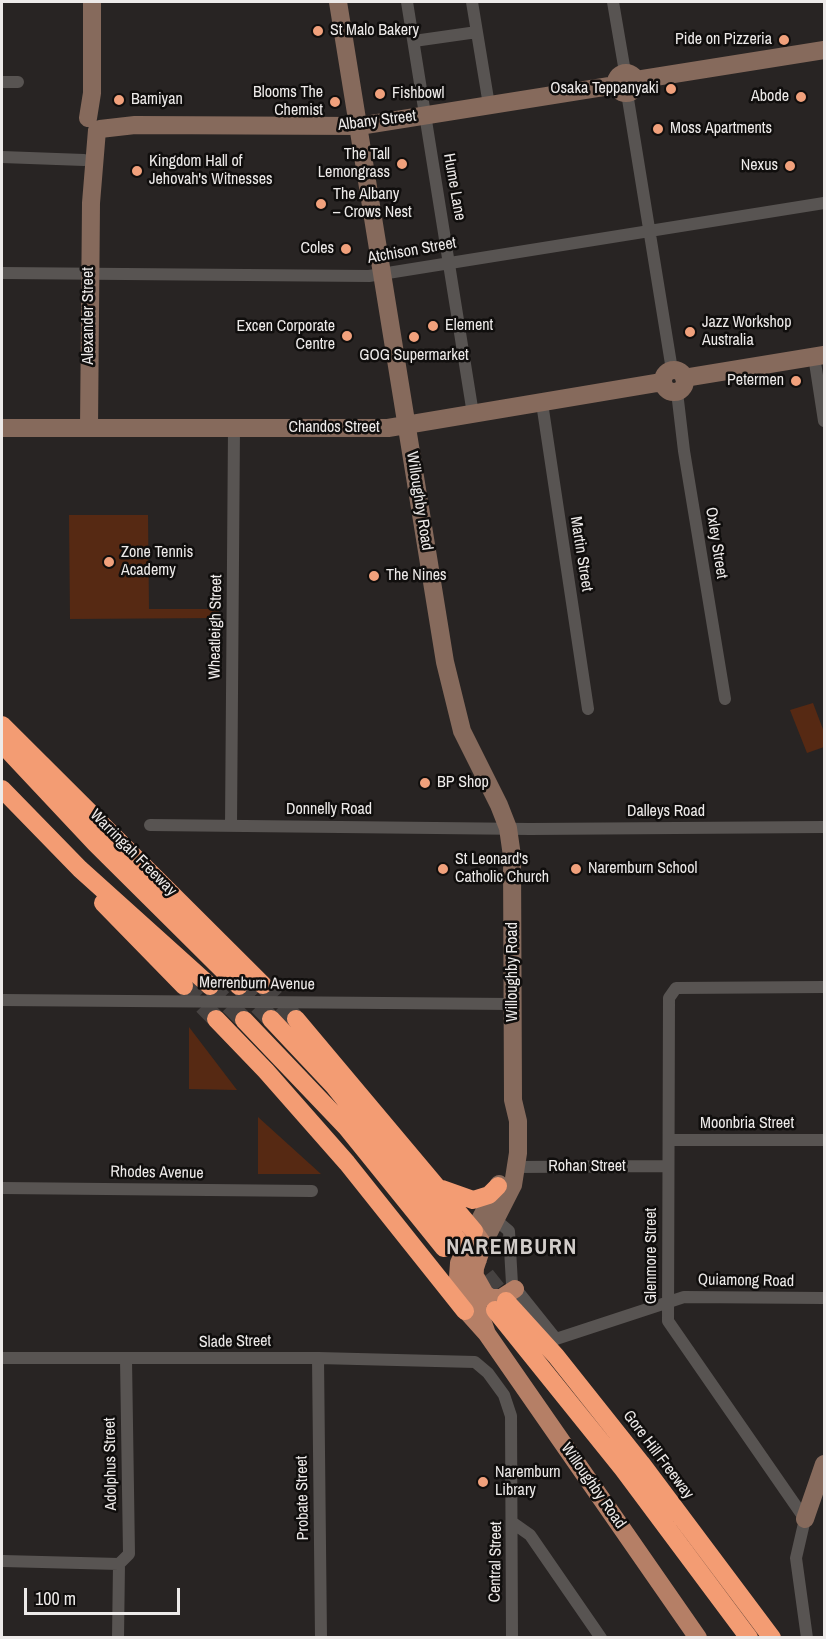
<!DOCTYPE html>
<html>
<head>
<meta charset="utf-8">
<style>
	body { margin:0 }
	#map { position:relative; width:826px; height:1639px; overflow:hidden; background:#282423; font-family:"Archivo Narrow",sans-serif }
	canvas { display:block }
	.frame { position:absolute; inset:0; border:3px solid #edeae9; pointer-events:none }
	.scale { position:absolute; left:24px; top:1588px; width:156px; height:27px; box-sizing:border-box; border:3px solid #edeae9; border-top:0; padding-left:8px; font-size:18px; line-height:21px; white-space:nowrap; color:#edeae9; -webkit-text-stroke:4px #100e0d; paint-order:stroke }
</style>
</head>
<body>
<div id="map">
<canvas width="826" height="1639"></canvas>
<div class="frame"></div>
<div class="scale">100 m</div>
</div>
<script>
const ctx = document.querySelector('canvas').getContext('2d');
ctx.lineJoin = 'round';
function fillPath(path, color) {
  ctx.fillStyle = color;
  ctx.fill(path, 'evenodd');
}
function toPath(rows) {
  const path = new Path2D();
  for (const r of rows) {
    if (r.length === 3) {
      path.moveTo(r[0] + r[2], r[1]);
      path.arc(r[0], r[1], r[2], 0, 2 * Math.PI);
      continue;
    }
    path.moveTo(r[0], r[1]);
    for (let i = 2; i < r.length; i += 2) path.lineTo(r[i], r[i + 1]);
  }
  return path;
}
function trace(path, color, width, dash) {
  ctx.strokeStyle = color;
  ctx.lineWidth = width;
  ctx.lineCap = dash ? 'butt' : 'round';
  ctx.setLineDash(dash || []);
  ctx.stroke(path);
}
function label(font, color, halo, rows, align = 'center') {
  ctx.font = font + ' "Archivo Narrow",sans-serif';
  ctx.lineWidth = 5;
  ctx.setLineDash([]);
  ctx.textBaseline = 'middle';
  ctx.strokeStyle = halo;
  ctx.fillStyle = color;
  for (const [text, x, y, turn = 0] of rows) {
    ctx.save();
    ctx.translate(x, y);
    ctx.rotate((+turn || 0) * Math.PI / 180);
    ctx.textAlign = isNaN(turn) ? turn : align;
    if (halo) ctx.strokeText(text, 0, 0);
    ctx.fillText(text, 0, 0);
    ctx.restore();
  }
}
fillPath(toPath([
	[69,515,148,515,149,609,219,609,219,618,70,619],
	[813,703,824,732,824,747,807,753,790,710],
	[189,1027,237,1090,189,1089],
	[258,1117,321,1174,258,1174]
]), '#562913');
trace(toPath([
	[263,985,296,1019],
	[184,986,216,1019],
	[210,986,244,1020],
	[239,986,271,1019],
	[469,1254,506,1301]
]), '#464241', 18, [18, 9]);
trace(toPath([
	[407,2,473,414],
	[472,2,489,105],
	[613,2,625,72],
	[414,41,477,32],
	[2,82,18,82],
	[627,93,672,370],
	[2,157,84,160],
	[2,273,369,276,824,203],
	[814,356,824,421],
	[677,392,684,451,725,699],
	[542,403,588,709],
	[150,825,530,829,824,827],
	[231,826,234,428],
	[2,1000,512,1004],
	[669,1140,824,1140],
	[517,1167,668,1166],
	[2,1188,312,1191],
	[496,1220,509,1231,512,1284,556,1339,684,1297,824,1298],
	[2,1358,318,1358,475,1362,488,1373,504,1395,511,1416,512,1638],
	[318,1358,321,1638],
	[513,1523,530,1535,601,1638],
	[3,1561,119,1564,129,1554,126,1359],
	[118,1638,119,1564],
	[807,1638,796,1558,805,1519,668,1321,669,998,676,988,824,987]
]), '#585452', 12);
trace(toPath([
	[338,2,445,662,462,731,499,805,508,828,512,856,513,1100,518,1121,518,1153,513,1185,483,1244],
	[626,83,10],
	[636,80,824,50],
	[88,118,92,93,92,2],
	[100,129,135,125,359,126,616,85],
	[674,381,11],
	[684,378,824,355],
	[2,428,388,428,662,382],
	[89,428,91,203,97,130],
	[474,1231,499,1184],
	[805,1519,824,1464]
]), '#866a5c', 18);
trace(toPath([
	[476,1278,485,1294,491,1298,501,1298,515,1289],
	[487,1334,476,1303,474,1286,475,1268,483,1244,474,1231,459,1263,457,1292,461,1305,487,1334,698,1638]
]), '#b57f66', 18);
trace(toPath([
	[2,725,263,985],
	[2,744,95,843,239,986],
	[2,789,80,869,210,986],
	[103,903,184,986],
	[216,1019,266,1071,347,1163,465,1311],
	[271,1019,334,1086,457,1239],
	[296,1019,474,1231],
	[244,1020,347,1128,444,1248],
	[442,1189,473,1200,489,1195,498,1186],
	[506,1301,556,1356,641,1463,772,1638],
	[495,1310,623,1469,749,1638]
]), '#f39c73', 18);
for (const [x, y, r, color] of [
	[318,31,6,"#f1a17c"],
	[784,40,6,"#f1a17c"],
	[671,89,6,"#f1a17c"],
	[380,94,6,"#f1a17c"],
	[801,97,6,"#f1a17c"],
	[119,100,6,"#f1a17c"],
	[335,102,6,"#f1a17c"],
	[658,129,6,"#f1a17c"],
	[402,164,6,"#f1a17c"],
	[790,166,6,"#f1a17c"],
	[137,171,6,"#f1a17c"],
	[321,204,6,"#f1a17c"],
	[346,249,6,"#f1a17c"],
	[433,326,6,"#f1a17c"],
	[690,332,6,"#f1a17c"],
	[347,336,6,"#f1a17c"],
	[414,337,6,"#f1a17c"],
	[796,381,6,"#f1a17c"],
	[109,562,6,"#f1a17c"],
	[374,576,6,"#f1a17c"],
	[425,783,6,"#f1a17c"],
	[443,869,6,"#f1a17c"],
	[576,869,6,"#f1a17c"],
	[483,1482,6,"#f1a17c"]
]) {
  const dot = new Path2D();
  dot.arc(x, y, r, 0, 2 * Math.PI);
  ctx.fillStyle = color;
  ctx.fill(dot);
  trace(dot, '#100e0d', 2);
}
label('16px', '#edeae9', '#100e0d', [
	["St Malo Bakery",330,31],
	["Pide on Pizzeria",772,40,"right"],
	["Osaka Teppanyaki",659,89,"right"],
	["Blooms The",323,93,"right"],
	["Chemist",323,111,"right"],
	["Fishbowl",392,94],
	["Abode",789,97,"right"],
	["Bamiyan",131,100],
	["Moss Apartments",670,129],
	["The Tall",390,155,"right"],
	["Lemongrass",390,173,"right"],
	["Kingdom Hall of",149,162],
	["Jehovah's Witnesses",149,180],
	["Nexus",778,166,"right"],
	["The Albany",333,195],
	["– Crows Nest",333,213],
	["Coles",334,249,"right"],
	["Jazz Workshop",702,323],
	["Australia",702,341],
	["Element",445,326],
	["Excen Corporate",335,327,"right"],
	["Centre",335,345,"right"],
	["GOG Supermarket",414,356,"center"],
	["Petermen",784,381,"right"],
	["Zone Tennis",121,553],
	["Academy",121,571],
	["The Nines",386,576],
	["BP Shop",437,783],
	["St Leonard's",455,860],
	["Catholic Church",455,878],
	["Naremburn School",588,869],
	["Naremburn",495,1473],
	["Library",495,1491]
], 'left');
label('16px', '#edeae9', '#100e0d', [
	["Albany Street",377,121,-7],
	["Hume Lane",454,187,80],
	["Atchison Street",412,251,-10],
	["Alexander Street",89,316,-90],
	["Chandos Street",334,428],
	["Willoughby Road",419,501,81],
	["Oxley Street",716,543,81],
	["Martin Street",581,554,81],
	["Wheatleigh Street",216,627,-89],
	["Donnelly Road",329,810],
	["Dalleys Road",666,812],
	["Warringah Freeway",133,853,45],
	["Willoughby Road",513,972,-90],
	["Merrenburn Avenue",257,984,1],
	["Moonbria Street",747,1124],
	["Rohan Street",587,1167],
	["Rhodes Avenue",157,1173,1],
	["Glenmore Street",652,1256,-90],
	["Quiamong Road",746,1281,1],
	["Slade Street",235,1342,-1],
	["Gore Hill Freeway",658,1455,53],
	["Adolphus Street",111,1464,-91],
	["Willoughby Road",593,1486,55],
	["Probate Street",303,1498,-91],
	["Central Street",496,1562,-89]
]);
ctx.letterSpacing = '1.5px';
label('bold 22px', '#d1ccc9', '#100e0d', [
	["NAREMBURN",512,1248]
]);
ctx.letterSpacing = '0px';
</script>
</body>
</html>
